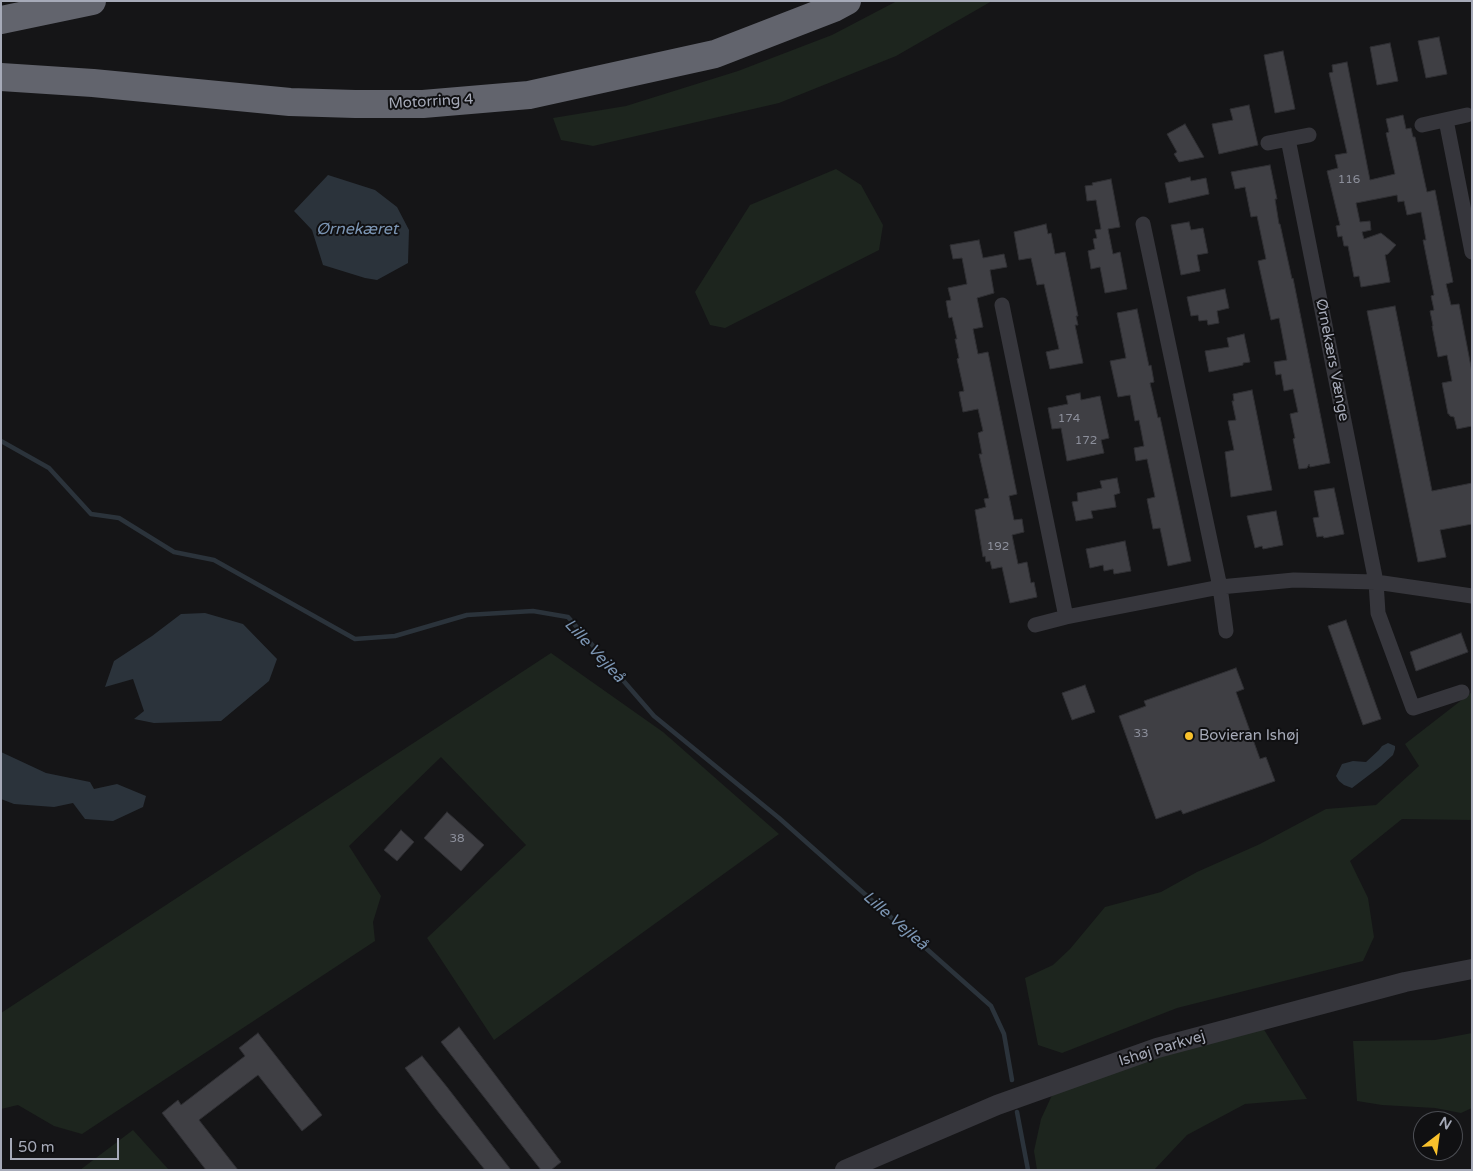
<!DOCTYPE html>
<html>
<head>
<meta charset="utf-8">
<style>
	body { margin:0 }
	#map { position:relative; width:1473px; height:1171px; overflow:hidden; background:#151517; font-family:"Varela Round",sans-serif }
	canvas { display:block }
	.frame { position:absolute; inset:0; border:2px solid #a6aab8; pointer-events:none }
	.north { position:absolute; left:1413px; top:1111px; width:50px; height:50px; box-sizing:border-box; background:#101012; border:1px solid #4c4e54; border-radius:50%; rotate:30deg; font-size:14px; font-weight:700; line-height:20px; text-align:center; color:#a6aab8 }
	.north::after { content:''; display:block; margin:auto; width:18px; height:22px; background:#f8c12c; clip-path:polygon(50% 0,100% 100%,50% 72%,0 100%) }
	.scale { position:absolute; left:10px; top:1138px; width:109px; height:22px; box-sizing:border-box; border:2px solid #a6aab8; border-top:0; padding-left:6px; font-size:15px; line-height:18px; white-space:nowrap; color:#a6aab8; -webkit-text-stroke:4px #101012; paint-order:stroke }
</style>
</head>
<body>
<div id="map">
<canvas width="1473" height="1171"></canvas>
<div class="frame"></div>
<div class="north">N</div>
<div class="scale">50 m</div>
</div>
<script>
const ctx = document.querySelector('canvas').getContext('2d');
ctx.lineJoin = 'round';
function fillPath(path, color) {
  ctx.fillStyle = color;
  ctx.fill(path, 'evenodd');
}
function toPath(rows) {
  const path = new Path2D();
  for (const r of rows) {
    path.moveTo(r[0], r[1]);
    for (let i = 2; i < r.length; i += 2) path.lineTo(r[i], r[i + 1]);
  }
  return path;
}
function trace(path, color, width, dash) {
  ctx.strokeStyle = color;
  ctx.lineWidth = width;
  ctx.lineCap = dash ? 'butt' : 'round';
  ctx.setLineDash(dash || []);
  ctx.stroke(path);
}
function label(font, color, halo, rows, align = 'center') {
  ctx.font = font + ' "Varela Round",sans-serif';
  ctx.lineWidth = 4;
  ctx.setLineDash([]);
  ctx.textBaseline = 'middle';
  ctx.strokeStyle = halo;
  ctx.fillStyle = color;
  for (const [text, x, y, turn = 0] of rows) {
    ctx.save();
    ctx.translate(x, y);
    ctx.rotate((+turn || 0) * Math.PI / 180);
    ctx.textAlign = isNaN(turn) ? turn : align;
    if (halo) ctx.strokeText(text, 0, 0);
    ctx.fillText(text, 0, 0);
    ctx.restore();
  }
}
fillPath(toPath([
	[897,1,992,1,896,56,779,103,593,146,561,140,553,118,626,106,738,71,832,35],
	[836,169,861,185,883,225,879,250,725,328,710,325,695,292,750,205],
	[551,653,663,732,779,834,494,1040,427,938,526,845,441,757,349,846,381,896,373,922,375,941,82,1134,54,1126,18,1105,1,1109,1,1013],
	[1472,692,1472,820,1402,819,1350,861,1368,898,1374,937,1363,961,1177,1008,1062,1053,1038,1045,1025,978,1053,965,1070,949,1105,907,1161,892,1197,872,1260,844,1326,809,1376,805,1419,766,1405,744],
	[1263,1028,1307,1099,1245,1104,1187,1135,1154,1170,1037,1170,1034,1151,1041,1119,1053,1093,1176,1051],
	[1472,1033,1472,1108,1461,1113,1435,1108,1382,1105,1357,1101,1353,1041,1435,1040],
	[133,1130,169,1170,80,1170]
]), '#1d251e');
fillPath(toPath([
	[328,175,375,190,397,207,409,230,408,263,377,280,365,278,323,265,312,230,294,211],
	[205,613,243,624,277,659,269,681,221,721,154,723,134,719,144,711,133,679,105,687,114,661,152,636,181,614],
	[1388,743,1395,746,1395,749,1393,755,1381,766,1352,788,1344,785,1339,781,1336,776,1342,764,1353,761,1366,762,1379,750,1382,746],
	[1,752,46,773,90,782,94,789,117,784,146,796,143,807,113,821,85,819,73,803,54,807,14,804,1,799]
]), '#2b333b');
trace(toPath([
	[1,441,49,468,91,514,119,518,174,552,214,560,355,639,395,636,467,615,533,611,568,617,654,716,779,818,991,1006,1004,1034,1012,1080],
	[1017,1112,1028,1170]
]), '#2b333b', 4.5);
const building = toPath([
	[1439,37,1447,74,1426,78,1418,41,1439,37],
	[1390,43,1398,81,1377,85,1370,47,1390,43],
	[1283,51,1295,109,1275,113,1264,55,1283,51],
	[1347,62,1370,180,1395,174,1386,133,1389,132,1386,119,1403,115,1406,129,1411,128,1413,137,1415,137,1427,192,1435,190,1453,282,1446,284,1451,305,1459,304,1472,372,1472,426,1457,429,1454,417,1450,416,1449,414,1448,414,1442,383,1452,381,1447,355,1438,357,1432,326,1433,326,1430,311,1434,310,1431,296,1434,295,1423,240,1426,240,1421,212,1407,215,1404,201,1398,202,1397,195,1356,203,1360,222,1370,221,1371,230,1362,232,1364,239,1381,233,1396,245,1388,254,1385,255,1390,282,1361,287,1359,276,1354,277,1348,246,1344,246,1342,236,1338,237,1336,226,1340,225,1327,171,1338,168,1335,155,1347,153,1329,73,1333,72,1332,65,1347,62],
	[1249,105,1258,145,1219,154,1212,124,1233,120,1230,109,1249,105],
	[1185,124,1204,157,1179,162,1174,154,1177,152,1167,134,1185,124],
	[1270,165,1277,199,1275,199,1279,224,1280,224,1292,279,1293,278,1330,463,1310,467,1309,464,1307,468,1299,469,1293,439,1295,438,1290,414,1298,412,1293,389,1284,391,1281,374,1276,375,1274,362,1287,360,1279,318,1271,320,1263,284,1258,261,1266,259,1257,216,1251,217,1245,187,1235,189,1231,172,1270,165],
	[1190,177,1191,181,1206,178,1209,194,1169,203,1165,183,1190,177],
	[1111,179,1120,227,1108,229,1113,254,1120,252,1127,289,1105,293,1100,267,1091,269,1088,251,1095,249,1093,239,1097,238,1095,230,1101,229,1096,200,1087,201,1085,186,1093,185,1092,183,1111,179],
	[1189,222,1191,230,1203,228,1208,253,1197,255,1200,271,1181,275,1171,225,1189,222],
	[1046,224,1048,234,1051,233,1055,254,1065,252,1078,316,1076,316,1078,325,1075,325,1083,363,1050,369,1046,352,1059,349,1044,284,1037,285,1031,258,1019,260,1014,232,1046,224],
	[979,240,983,258,1004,254,1007,267,990,270,994,293,977,298,983,327,973,329,978,354,988,352,1017,494,1009,496,1014,520,1022,519,1024,532,1012,535,1018,564,1027,562,1031,583,1034,582,1037,597,1010,603,1002,567,992,569,990,561,986,562,985,556,983,557,975,510,986,507,984,499,989,498,979,454,982,454,978,433,983,431,978,409,963,412,959,392,964,391,957,359,959,358,955,339,957,339,952,317,949,318,946,301,951,300,948,288,967,284,962,258,953,259,950,245,979,240],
	[1225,289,1229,308,1217,311,1219,323,1208,325,1207,320,1199,321,1198,315,1191,316,1187,297,1225,289],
	[1395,306,1432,491,1472,483,1472,524,1440,530,1446,557,1425,561,1418,562,1367,311,1395,306],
	[1137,309,1149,366,1151,365,1154,382,1150,383,1156,409,1158,418,1160,417,1191,561,1168,566,1160,528,1153,529,1147,499,1155,497,1147,459,1136,461,1134,448,1144,446,1139,420,1135,421,1130,395,1118,397,1110,361,1126,358,1117,313,1137,309],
	[1244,334,1250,362,1243,363,1243,365,1209,372,1205,351,1229,347,1227,338,1244,334],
	[1252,390,1272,490,1231,497,1225,452,1234,450,1228,421,1236,420,1232,401,1234,401,1233,394,1252,390],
	[1080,393,1081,400,1100,396,1109,438,1101,440,1104,453,1067,461,1061,428,1052,429,1048,408,1068,404,1066,396,1080,393],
	[1117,478,1120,493,1114,495,1116,507,1091,511,1093,518,1076,521,1072,502,1078,501,1077,493,1102,488,1100,481,1117,478],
	[1334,488,1344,534,1324,538,1323,536,1317,537,1313,518,1319,517,1314,491,1334,488],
	[1276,511,1283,545,1263,549,1262,546,1255,548,1247,516,1276,511],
	[1125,541,1131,571,1114,574,1113,569,1104,571,1103,565,1090,568,1086,549,1125,541],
	[1346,620,1381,719,1363,725,1328,626,1346,620],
	[1461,633,1468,652,1416,671,1410,652,1461,633],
	[1236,668,1244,689,1236,692,1260,759,1266,757,1275,781,1183,814,1181,810,1156,819,1119,716,1146,706,1144,701,1236,668],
	[1085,685,1095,712,1072,720,1062,693,1085,685],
	[447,812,484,845,461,871,424,838,447,812],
	[401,830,414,842,397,861,384,850,401,830],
	[459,1027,561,1162,551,1170,541,1170,441,1042,459,1027],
	[258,1033,322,1115,302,1131,258,1075,199,1120,238,1170,206,1170,162,1113,178,1100,181,1105,245,1056,239,1048,258,1033],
	[422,1056,447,1087,511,1170,485,1170,436,1109,405,1068,422,1056]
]);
fillPath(building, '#3f3f44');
trace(building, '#2f2f33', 1);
trace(toPath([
	[1446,120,1472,252],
	[1422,125,1467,115],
	[1288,139,1376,582,1378,613,1413,708,1462,692],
	[1268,143,1309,135],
	[1143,224,1220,587,1226,631],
	[1002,305,1066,617],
	[1035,625,1066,617,1220,587,1294,580,1376,582,1472,596]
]), '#36363c', 15);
trace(toPath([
	[845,1170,997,1105,1157,1048,1405,982,1472,969]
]), '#36363c', 20);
trace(toPath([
	[1,20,92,1],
	[1,77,93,83,290,102,355,104,423,104,529,95,715,54,834,8,847,1]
]), '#62646d', 28);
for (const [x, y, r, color] of [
	[1189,736,5,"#f8c12c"]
]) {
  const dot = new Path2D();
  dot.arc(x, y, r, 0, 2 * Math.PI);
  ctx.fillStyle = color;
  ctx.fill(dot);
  trace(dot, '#101012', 2);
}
label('12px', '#8c8f9b', null, [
	["116",1349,180],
	["174",1069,419],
	["172",1086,441],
	["192",998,547],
	["33",1141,734],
	["38",457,839]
]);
label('15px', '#a6aab8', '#101012', [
	["Motorring 4",431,102,-3],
	["Ørnekærs Vænge",1332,360,79],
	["Ishøj Parkvej",1162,1049,-17]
]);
label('15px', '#a6aab8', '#101012', [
	["Bovieran Ishøj",1199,736]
], 'left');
label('italic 16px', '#7c96b4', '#101012', [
	["Ørnekæret",357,230],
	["Lille Vejleå",594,651,47],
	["Lille Vejleå",895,921,41]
]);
</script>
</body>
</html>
